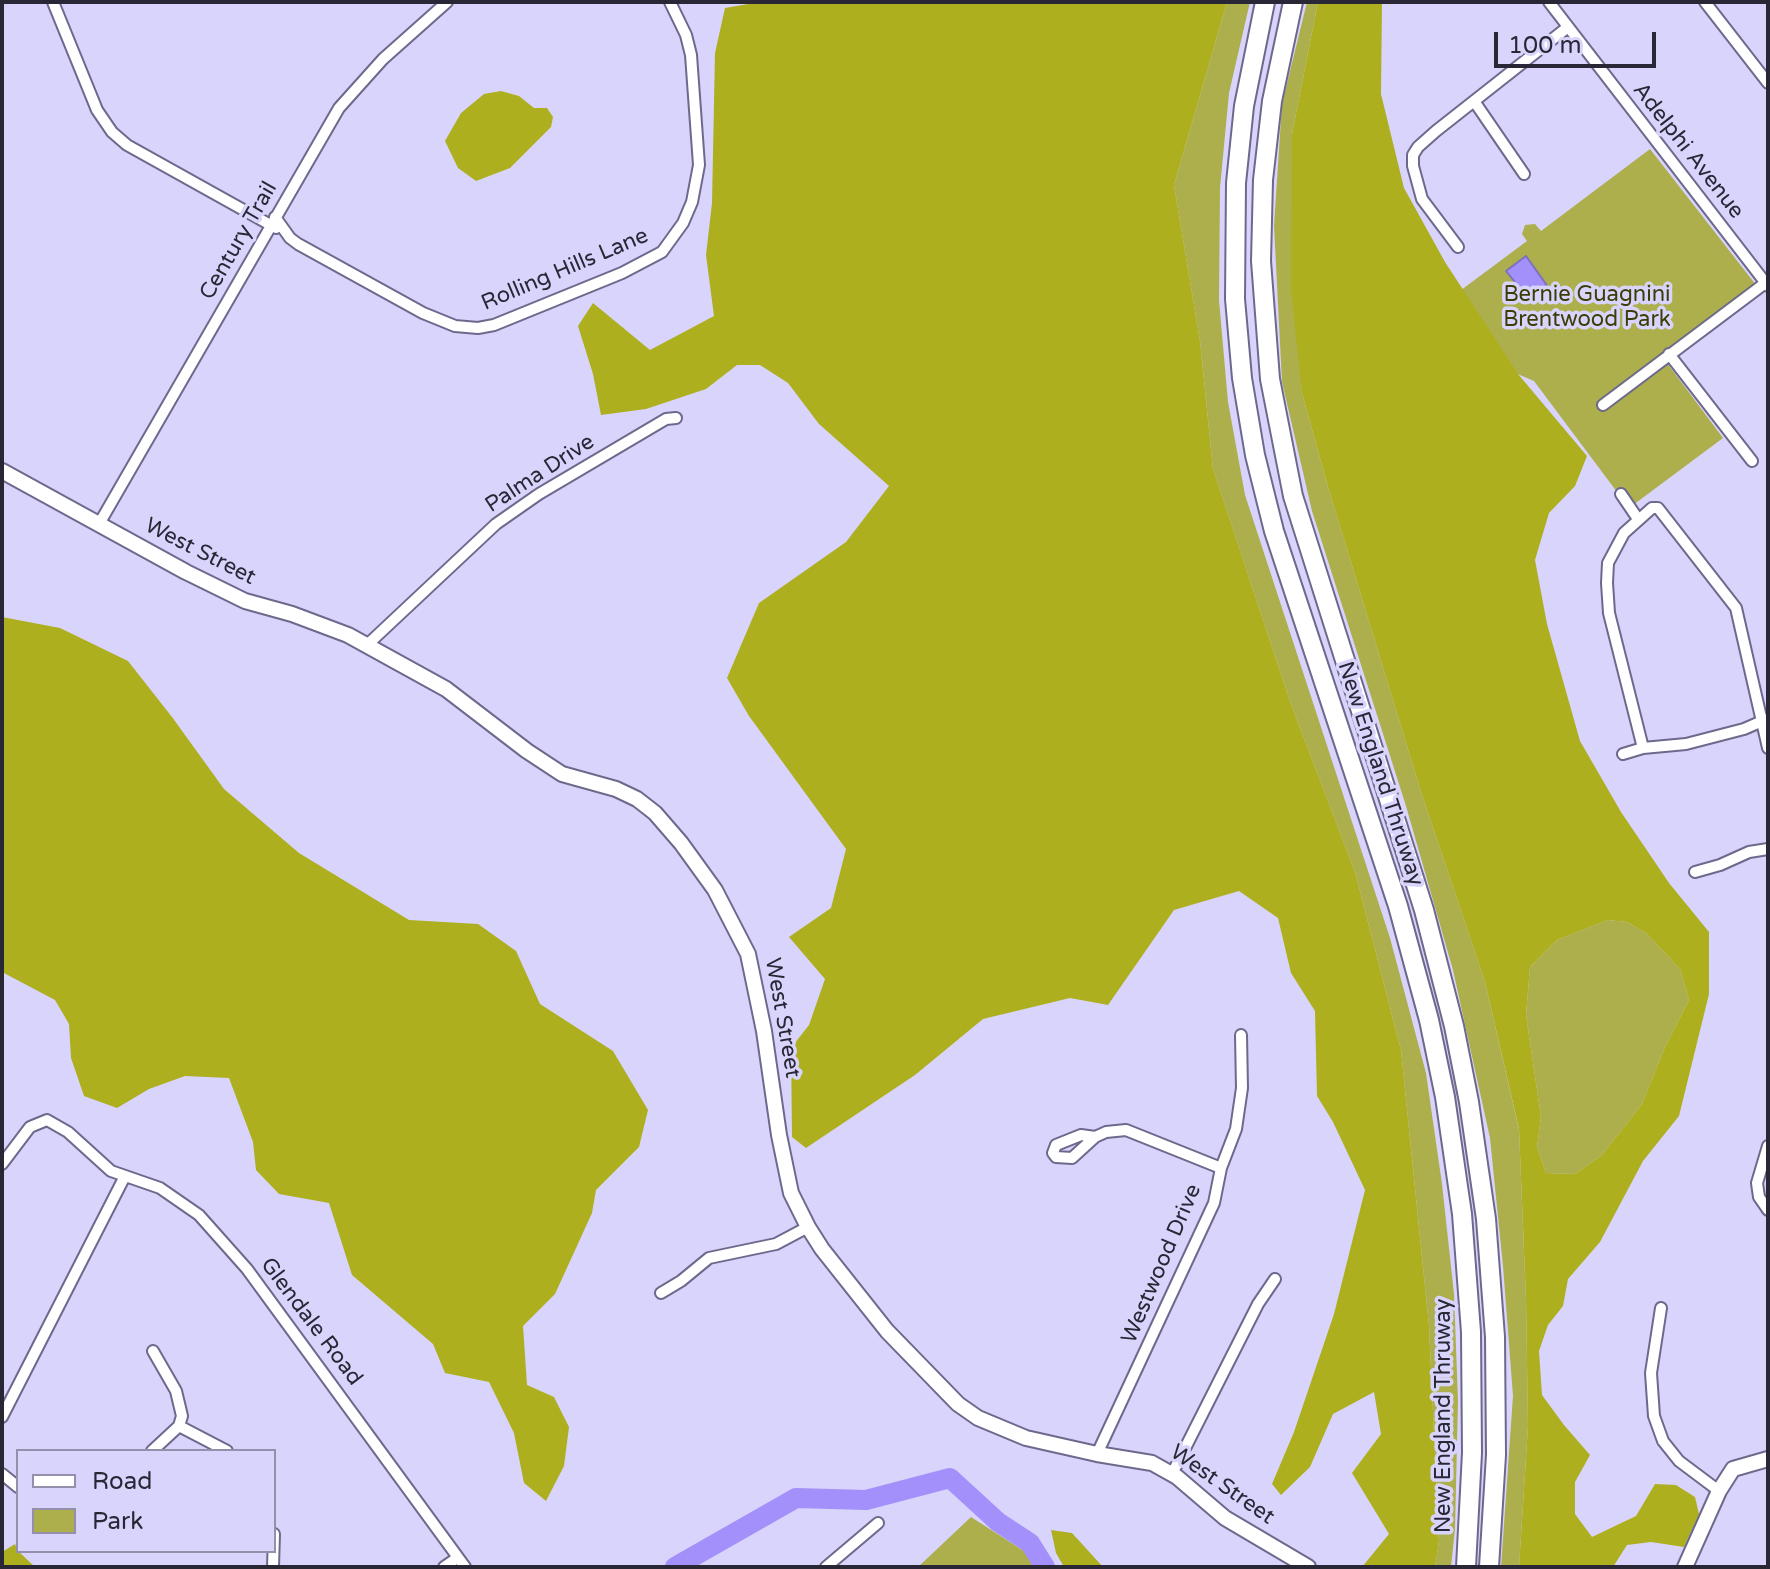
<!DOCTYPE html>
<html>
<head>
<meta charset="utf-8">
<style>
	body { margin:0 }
	#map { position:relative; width:1770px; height:1569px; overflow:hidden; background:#d9d4fc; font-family:"Varela Round",sans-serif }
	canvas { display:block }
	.frame { position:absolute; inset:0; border:4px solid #292736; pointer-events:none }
	.legend { position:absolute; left:16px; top:1449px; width:260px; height:104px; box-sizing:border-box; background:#d9d4fc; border:2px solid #938fad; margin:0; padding:10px 14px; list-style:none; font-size:24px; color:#292736 }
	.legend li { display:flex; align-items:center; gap:16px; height:40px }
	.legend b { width:40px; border:2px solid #938fad }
	.scale { position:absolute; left:1494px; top:32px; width:162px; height:36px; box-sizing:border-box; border:4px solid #292736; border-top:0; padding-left:10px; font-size:24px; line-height:28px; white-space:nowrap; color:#292736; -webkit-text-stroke:6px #d9d4fc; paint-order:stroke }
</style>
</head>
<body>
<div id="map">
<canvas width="1770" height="1569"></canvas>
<div class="frame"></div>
<ul class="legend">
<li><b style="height:10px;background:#fff"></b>Road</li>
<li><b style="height:22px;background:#acaf4b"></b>Park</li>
</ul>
<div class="scale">100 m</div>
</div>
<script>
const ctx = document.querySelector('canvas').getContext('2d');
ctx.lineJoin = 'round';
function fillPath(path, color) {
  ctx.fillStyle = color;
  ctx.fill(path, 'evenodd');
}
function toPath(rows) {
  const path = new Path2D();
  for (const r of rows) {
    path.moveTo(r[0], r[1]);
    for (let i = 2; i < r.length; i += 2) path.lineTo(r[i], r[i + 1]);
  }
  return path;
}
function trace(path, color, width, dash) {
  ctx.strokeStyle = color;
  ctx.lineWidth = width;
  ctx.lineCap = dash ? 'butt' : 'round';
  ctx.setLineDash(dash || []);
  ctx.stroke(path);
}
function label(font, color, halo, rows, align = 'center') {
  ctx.font = font + ' "Varela Round",sans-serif';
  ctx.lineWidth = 7;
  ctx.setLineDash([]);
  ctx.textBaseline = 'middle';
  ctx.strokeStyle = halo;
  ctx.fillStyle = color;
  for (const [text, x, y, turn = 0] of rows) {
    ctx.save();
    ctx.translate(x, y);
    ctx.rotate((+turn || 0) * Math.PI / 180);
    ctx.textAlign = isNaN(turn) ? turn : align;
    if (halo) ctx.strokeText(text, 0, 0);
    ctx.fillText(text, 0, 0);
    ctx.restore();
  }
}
fillPath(toPath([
	[1227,2,1250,2,1229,93,1220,188,1219,300,1228,402,1245,495,1390,938,1426,1073,1442,1184,1454,1294,1458,1400,1455,1529,1451,1567,1435,1567,1439,1541,1429,1326,1401,1050,1355,872,1291,704,1213,469,1200,341,1174,185],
	[1307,2,1318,2,1292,134,1302,393,1328,487,1421,792,1485,982,1519,1130,1526,1299,1528,1426,1519,1567,1501,1567,1513,1396,1503,1266,1490,1138,1453,970,1406,806,1312,511,1282,382,1274,226,1282,104],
	[1650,149,1756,285,1661,355,1723,438,1629,508,1534,381,1499,366,1449,299,1527,241,1522,234,1525,225,1535,224,1541,231],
	[1608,920,1627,922,1646,933,1680,969,1689,1000,1665,1047,1642,1104,1602,1155,1575,1174,1546,1173,1537,1147,1541,1117,1526,1015,1530,967,1557,940],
	[971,1517,1024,1551,1034,1567,918,1567]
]), '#acaf4b');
fillPath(toPath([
	[760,2,1227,2,1174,185,1200,341,1213,469,1291,704,1355,872,1401,1050,1429,1326,1439,1541,1435,1567,1362,1567,1389,1534,1352,1473,1381,1434,1374,1392,1333,1414,1310,1467,1281,1495,1272,1484,1294,1432,1334,1314,1365,1190,1333,1122,1317,1096,1315,1011,1291,973,1278,918,1239,891,1174,910,1108,1005,1070,998,983,1019,915,1075,806,1148,792,1137,791,1048,809,1025,825,979,789,937,831,908,846,849,749,716,727,678,759,603,846,542,889,486,819,424,788,383,760,365,737,365,706,389,646,409,601,415,593,374,578,326,593,303,650,350,714,316,706,255,712,203,715,53,725,8],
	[1318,2,1382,2,1381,94,1404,188,1445,262,1518,374,1587,456,1575,486,1549,513,1535,560,1547,624,1580,741,1621,812,1669,883,1709,932,1709,994,1679,1116,1643,1161,1600,1242,1568,1279,1563,1306,1548,1325,1539,1351,1542,1395,1564,1425,1590,1455,1575,1482,1575,1514,1592,1537,1636,1516,1655,1484,1676,1485,1695,1497,1699,1514,1684,1547,1651,1542,1627,1545,1613,1567,1519,1567,1528,1426,1526,1299,1519,1129,1485,982,1421,792,1328,487,1302,393,1291,289,1292,134],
	[1608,920,1627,922,1646,933,1680,969,1689,1000,1665,1047,1642,1104,1602,1155,1575,1174,1546,1173,1537,1147,1541,1117,1526,1015,1530,967,1557,940],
	[501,91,519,96,534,108,547,108,553,117,551,127,510,168,476,181,458,168,445,141,461,113,484,94],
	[2,617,60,628,128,661,172,717,224,789,299,853,409,920,478,924,516,951,540,1004,613,1051,648,1110,639,1147,596,1190,592,1213,555,1294,523,1326,527,1385,554,1397,569,1427,564,1466,546,1501,524,1483,514,1433,489,1382,445,1373,433,1344,352,1275,329,1203,279,1194,256,1170,253,1142,229,1078,185,1076,149,1089,117,1108,84,1096,71,1058,69,1024,55,1000,2,972],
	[1051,1530,1072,1533,1103,1567,1064,1567,1056,1553],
	[15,1544,18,1551,35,1567,2,1567,2,1552]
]), '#adaf1e');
const water = toPath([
	[1526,256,1548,287,1530,301,1506,271,1526,256]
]);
fillPath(water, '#a390fa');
trace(water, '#7e70bf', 2);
trace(toPath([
	[675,1567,796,1498,866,1500,950,1478,998,1522,1030,1543,1045,1567]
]), '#a390fa', 20);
const street = toPath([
	[53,2,97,110,112,132,127,145,276,228],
	[1549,2,1768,286],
	[1705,2,1768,83],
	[1474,101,1524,174],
	[275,217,290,238,298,244,423,313,455,326,478,328,494,325,622,273,662,252,683,223,692,202,699,165,691,55,686,35,670,2],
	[1458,247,1422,199,1413,166,1413,155,1418,147,1436,131,1568,27],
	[1669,354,1752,461],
	[1603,405,1768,281],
	[1621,494,1638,519],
	[99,524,339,108,383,59,447,2],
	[367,645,496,524,539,494,666,419,676,418],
	[1643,748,1609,613,1607,583,1608,563,1624,533,1652,508,1658,508,1736,608,1768,748],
	[1623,754,1643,748,1686,744,1744,729,1767,719],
	[1695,872,1720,865,1749,852,1768,849],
	[1081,1135,1095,1137,1072,1158,1056,1157,1053,1153,1056,1145,1081,1135],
	[1095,1137,1106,1132,1126,1130,1221,1168],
	[1768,1146,1757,1183,1759,1197,1768,1210],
	[2,1164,30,1127,47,1120,68,1132,111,1171,160,1188,199,1215,247,1269,465,1567],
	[661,1293,681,1281,709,1258,776,1244,808,1227],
	[1661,1308,1651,1373,1654,1416,1663,1441,1679,1461,1719,1491],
	[153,1351,176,1391,182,1416,179,1426],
	[2,1417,125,1176],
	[152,1451,179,1426,227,1451],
	[1097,1454,1214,1203,1221,1168,1236,1129,1242,1088,1241,1035],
	[2,1474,18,1487],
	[1172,1474,1258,1304,1275,1279],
	[273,1567,274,1534],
	[444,1567,457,1558],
	[826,1567,878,1523]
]);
const secondary = toPath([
	[2,471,186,572,245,601,292,614,348,635,446,689,527,751,562,774,616,789,637,799,655,813,681,843,715,890,748,954,764,1031,779,1135,791,1193,808,1227,822,1249,887,1331,958,1404,978,1418,1026,1438,1097,1454,1152,1463,1177,1477,1225,1518,1308,1567],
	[1685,1567,1719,1491,1733,1469,1768,1459]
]);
const highway = toPath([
	[1265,2,1244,106,1236,183,1235,299,1242,378,1255,455,1274,531,1398,906,1429,1020,1445,1097,1462,1214,1471,1332,1472,1453,1466,1567],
	[1293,2,1272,101,1263,180,1261,261,1270,379,1293,496,1424,910,1454,1026,1469,1102,1486,1219,1495,1337,1496,1455,1489,1567]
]);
trace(street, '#6d698c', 14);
trace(secondary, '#6d698c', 18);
trace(highway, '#6d698c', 22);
trace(street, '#fff', 10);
trace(secondary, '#fff', 14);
trace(highway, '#fff', 18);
label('22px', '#292736', '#d9d4fc', [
	["Adelphi Avenue",1688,151,52],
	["Century Trail",239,241,-60],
	["Rolling Hills Lane",565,270,-23],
	["Palma Drive",540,474,-33],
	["West Street",200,552,27],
	["New England Thruway",1380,774,72],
	["West Street",782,1018,80],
	["Westwood Drive",1162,1264,-67],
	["Glendale Road",311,1322,53],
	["New England Thruway",1444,1416,-90],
	["West Street",1222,1485,35]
]);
label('22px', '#3c3d04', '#d9d4fc', [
	["Bernie Guagnini",1587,295],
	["Brentwood Park",1587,320]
]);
</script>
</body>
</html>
